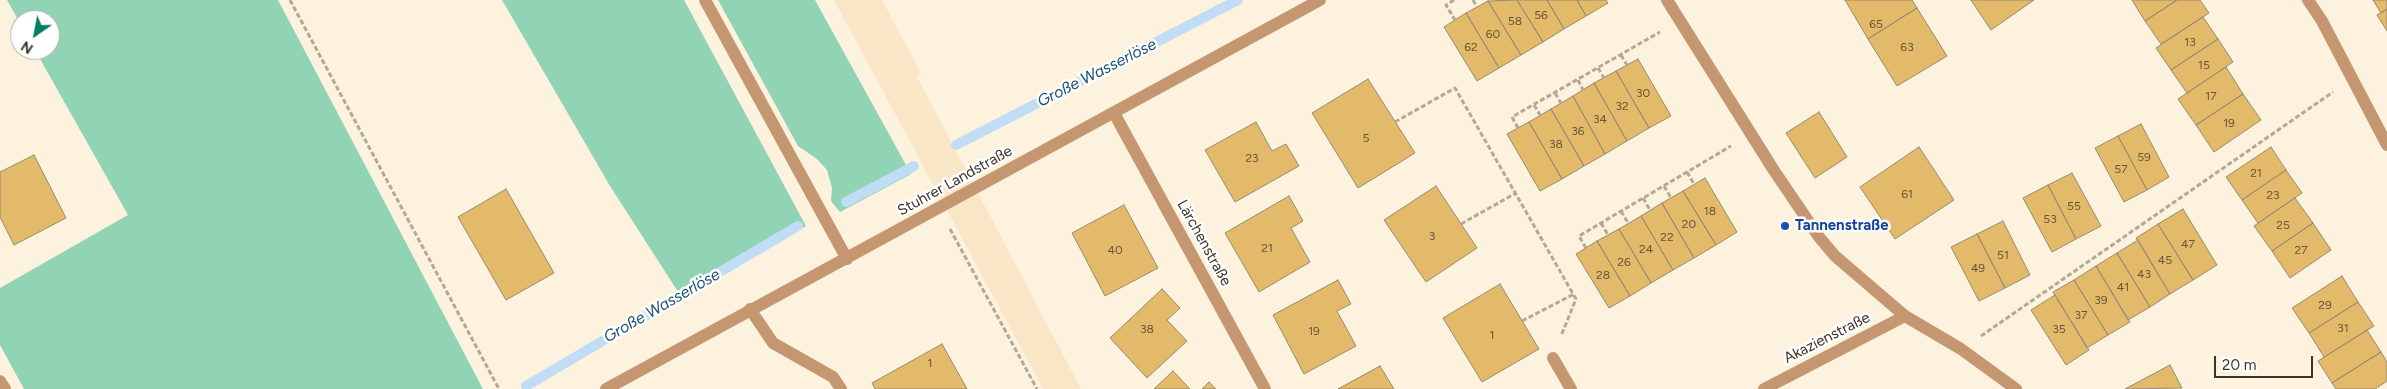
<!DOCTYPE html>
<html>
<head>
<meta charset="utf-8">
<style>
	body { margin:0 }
	#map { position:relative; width:2387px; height:389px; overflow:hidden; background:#fdf2dd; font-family:Figtree,sans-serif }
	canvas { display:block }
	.north { position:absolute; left:10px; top:10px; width:50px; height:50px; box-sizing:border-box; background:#fff; border:1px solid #b0aeaa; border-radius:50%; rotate:213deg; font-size:14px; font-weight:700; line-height:20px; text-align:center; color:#3a342a }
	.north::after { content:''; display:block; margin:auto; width:18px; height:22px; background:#018060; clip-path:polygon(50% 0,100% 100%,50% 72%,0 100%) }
	.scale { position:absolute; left:2214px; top:356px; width:99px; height:22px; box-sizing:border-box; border:2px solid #3a342a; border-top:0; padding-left:6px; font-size:15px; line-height:18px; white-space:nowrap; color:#3a342a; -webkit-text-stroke:4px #fff; paint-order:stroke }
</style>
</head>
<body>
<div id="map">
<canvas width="2387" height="389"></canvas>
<div class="north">N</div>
<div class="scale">20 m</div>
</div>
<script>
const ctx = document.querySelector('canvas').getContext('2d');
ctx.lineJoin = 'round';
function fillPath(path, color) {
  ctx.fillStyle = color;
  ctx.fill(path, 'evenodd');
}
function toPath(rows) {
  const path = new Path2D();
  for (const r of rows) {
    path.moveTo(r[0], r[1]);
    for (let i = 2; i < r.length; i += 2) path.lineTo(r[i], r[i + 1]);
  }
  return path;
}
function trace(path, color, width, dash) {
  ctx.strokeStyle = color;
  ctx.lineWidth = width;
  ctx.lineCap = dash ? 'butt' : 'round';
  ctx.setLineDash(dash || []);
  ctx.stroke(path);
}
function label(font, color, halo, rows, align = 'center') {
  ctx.font = font + ' Figtree,sans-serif';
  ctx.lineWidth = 5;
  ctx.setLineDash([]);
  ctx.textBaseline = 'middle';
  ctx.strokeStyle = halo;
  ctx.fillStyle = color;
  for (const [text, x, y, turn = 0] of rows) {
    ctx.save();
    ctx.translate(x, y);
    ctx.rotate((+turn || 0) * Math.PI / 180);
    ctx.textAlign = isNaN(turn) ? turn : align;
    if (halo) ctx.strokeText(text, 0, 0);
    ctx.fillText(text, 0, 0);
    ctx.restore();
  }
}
fillPath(toPath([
	[834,0,882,0,921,73,917,77,1081,389,1043,389]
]), '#f8e6c6');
fillPath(toPath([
	[7,0,278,0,483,389,24,389,0,345,0,288,128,215,35,50,50,50,50,20,20,20,20,23],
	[502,0,684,0,806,226,682,298,610,186],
	[718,0,815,0,911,174,840,212,831,201,832,188,827,170,817,159,798,146]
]), '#91d3b5');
trace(toPath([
	[956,145,1238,0],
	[846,202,914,166],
	[526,386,798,226]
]), '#c1ddf5', 10);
const building = toPath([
	[1517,0,1547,0,1564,29,1543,42,1517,0],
	[1517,0,1543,42,1521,55,1488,1,1517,0],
	[1547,0,1577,0,1586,16,1564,29,1547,0],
	[1577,0,1606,0,1608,3,1586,16,1577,0],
	[1845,0,1912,0,1917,8,1868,39,1845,0],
	[1971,0,2034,0,1991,30,1971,0],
	[2132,0,2177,0,2145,21,2132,0],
	[2177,0,2200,0,2209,13,2161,44,2145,21,2177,0],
	[2373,0,2387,0,2387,9,2381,13,2373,0],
	[1488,1,1521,55,1499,68,1466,13,1488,1],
	[1917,8,1947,56,1897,86,1868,39,1917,8],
	[2387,9,2387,31,2377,15,2387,9],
	[1466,13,1499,68,1477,81,1444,27,1466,13],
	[2203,17,2218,39,2171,70,2156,48,2203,17],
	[2218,39,2233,62,2187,93,2171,70,2218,39],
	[1638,59,1671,116,1649,128,1616,71,1638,59],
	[2226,67,2243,94,2196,125,2178,99,2226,67],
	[1616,71,1649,128,1627,141,1594,83,1616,71],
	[1368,79,1415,153,1358,188,1312,113,1368,79],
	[1594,83,1627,141,1605,154,1573,96,1594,83],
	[2243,94,2261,120,2214,152,2196,125,2243,94],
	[1573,96,1605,154,1584,166,1551,109,1573,96],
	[1551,109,1584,166,1562,179,1529,122,1551,109],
	[1819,112,1847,157,1815,178,1786,133,1819,112],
	[1256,122,1272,151,1286,144,1299,166,1235,202,1205,150,1256,122],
	[1529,122,1562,179,1540,191,1507,134,1529,122],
	[2141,124,2169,177,2147,190,2118,136,2141,124],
	[2118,136,2147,190,2124,202,2095,148,2118,136],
	[1919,147,1954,200,1895,239,1860,187,1919,147],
	[2271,147,2286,170,2242,200,2226,177,2271,147],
	[34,155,66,218,14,245,0,217,0,172,34,155],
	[2286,170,2302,193,2258,223,2242,200,2286,170],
	[2072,173,2101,226,2076,239,2048,185,2072,173],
	[1705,178,1737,232,1716,245,1683,191,1705,178],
	[2048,185,2076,239,2052,252,2023,198,2048,185],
	[1436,186,1477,248,1426,282,1384,220,1436,186],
	[506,189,554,273,506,300,458,217,506,189],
	[1683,191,1716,245,1694,258,1662,203,1683,191],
	[1289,196,1303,221,1291,228,1310,262,1259,292,1225,233,1289,196],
	[2295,198,2313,223,2272,251,2254,226,2295,198],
	[1662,203,1694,258,1673,270,1641,216,1662,203],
	[1124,205,1158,268,1105,296,1072,233,1124,205],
	[2183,209,2217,265,2193,280,2158,224,2183,209],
	[1641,216,1673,270,1651,283,1619,229,1641,216],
	[2003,221,2030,275,2005,288,1977,234,2003,221],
	[2313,223,2331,250,2290,278,2272,251,2313,223],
	[2158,224,2193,280,2170,294,2136,238,2158,224],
	[1619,229,1651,283,1630,296,1597,241,1619,229],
	[1977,234,2005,288,1979,301,1951,247,1977,234],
	[2138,240,2170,294,2150,307,2117,253,2138,240],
	[1597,241,1630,296,1609,308,1576,254,1597,241],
	[2117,253,2150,307,2128,320,2096,266,2117,253],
	[2096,266,2130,322,2108,335,2074,280,2096,266],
	[2342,276,2358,302,2309,333,2292,308,2342,276],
	[1338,280,1351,304,1337,311,1356,346,1304,374,1273,315,1338,280],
	[2074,280,2108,335,2087,348,2053,292,2074,280],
	[1500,284,1539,349,1482,382,1443,318,1500,284],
	[1162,289,1180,308,1167,320,1187,341,1147,378,1110,338,1162,289],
	[2055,295,2089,350,2066,365,2031,310,2055,295],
	[2358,302,2374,326,2324,357,2309,333,2358,302],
	[2367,330,2381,352,2332,383,2318,361,2367,330],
	[942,344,967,389,875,389,872,383,942,344],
	[2381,352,2387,362,2387,381,2375,389,2336,389,2332,383,2381,352],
	[2170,365,2182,388,2125,389,2170,365],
	[1380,366,1394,389,1338,389,1380,366],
	[1173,371,1190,389,1154,389,1173,371],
	[1209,382,1216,389,1202,389,1209,382]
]);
fillPath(building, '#e3ba69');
trace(building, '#978a72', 1);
trace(toPath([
	[290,0,499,389],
	[1454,0,1446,5,1455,20],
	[1473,0,1477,7],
	[1621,55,1627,65],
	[1598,68,1604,78],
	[1578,80,1583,90],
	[1555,93,1561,103],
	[1534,105,1540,115],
	[1395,122,1455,88,1576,299,1561,336],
	[1518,128,1512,117,1660,32],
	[1687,172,1694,184],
	[1664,186,1671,198],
	[1643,198,1650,210],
	[1621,211,1628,223],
	[1601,223,1608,235],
	[1461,224,1516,193],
	[950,229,1037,389],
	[1586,248,1579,236,1731,146],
	[1522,321,1574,294],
	[1981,336,2333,92]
]), '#b2a998', 3, [5, 2.5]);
trace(toPath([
	[705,0,847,259],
	[1667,0,1773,169,1819,237,1835,256,1905,316,1961,349,2016,389],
	[2308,0,2322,21,2387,145],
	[1114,113,1265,389],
	[750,309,773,343,833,377,841,389],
	[1553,358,1571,389],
	[0,381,5,389],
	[606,389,1320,0],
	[1764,389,1905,316]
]), '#c59770', 12);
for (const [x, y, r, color] of [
	[1785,226,5,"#1a4fb4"]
]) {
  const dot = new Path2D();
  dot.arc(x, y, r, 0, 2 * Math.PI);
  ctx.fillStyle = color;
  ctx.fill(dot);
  trace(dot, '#fff', 2);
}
label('12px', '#64563a', null, [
	["56",1541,15],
	["58",1515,21],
	["65",1876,24],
	["60",1493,34],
	["13",2190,42],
	["62",1471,47],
	["63",1907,47],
	["15",2204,65],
	["30",1643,93],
	["17",2211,96],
	["32",1622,106],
	["34",1600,119],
	["19",2229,123],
	["36",1578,131],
	["5",1366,138],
	["38",1556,144],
	["59",2144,157],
	["23",1252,158],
	["57",2121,169],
	["21",2256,173],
	["61",1907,194],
	["23",2273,195],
	["55",2074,206],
	["18",1710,211],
	["53",2050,219],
	["20",1689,224],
	["25",2283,225],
	["3",1432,236],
	["22",1667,237],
	["47",2188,244],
	["21",1267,248],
	["24",1646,249],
	["40",1115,250],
	["27",2301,250],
	["51",2003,255],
	["45",2165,260],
	["26",1624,262],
	["49",1978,268],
	["43",2144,274],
	["28",1603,275],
	["41",2123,287],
	["39",2101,300],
	["29",2325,305],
	["37",2081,315],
	["31",2343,328],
	["38",1147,329],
	["35",2059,329],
	["19",1314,331],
	["1",1492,335],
	["1",930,363]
]);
label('15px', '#3a342a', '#fff', [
	["Stuhrer Landstraße",955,181,-29],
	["Lärchenstraße",1204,243,61],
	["Akazienstraße",1827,338,-27]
]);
label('bold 15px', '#164399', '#fff', [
	["Tannenstraße",1795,226]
], 'left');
label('italic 16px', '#1b5075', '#fff', [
	["Große Wasserlöse",1097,73,-27],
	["Große Wasserlöse",662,306,-30]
]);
</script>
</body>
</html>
